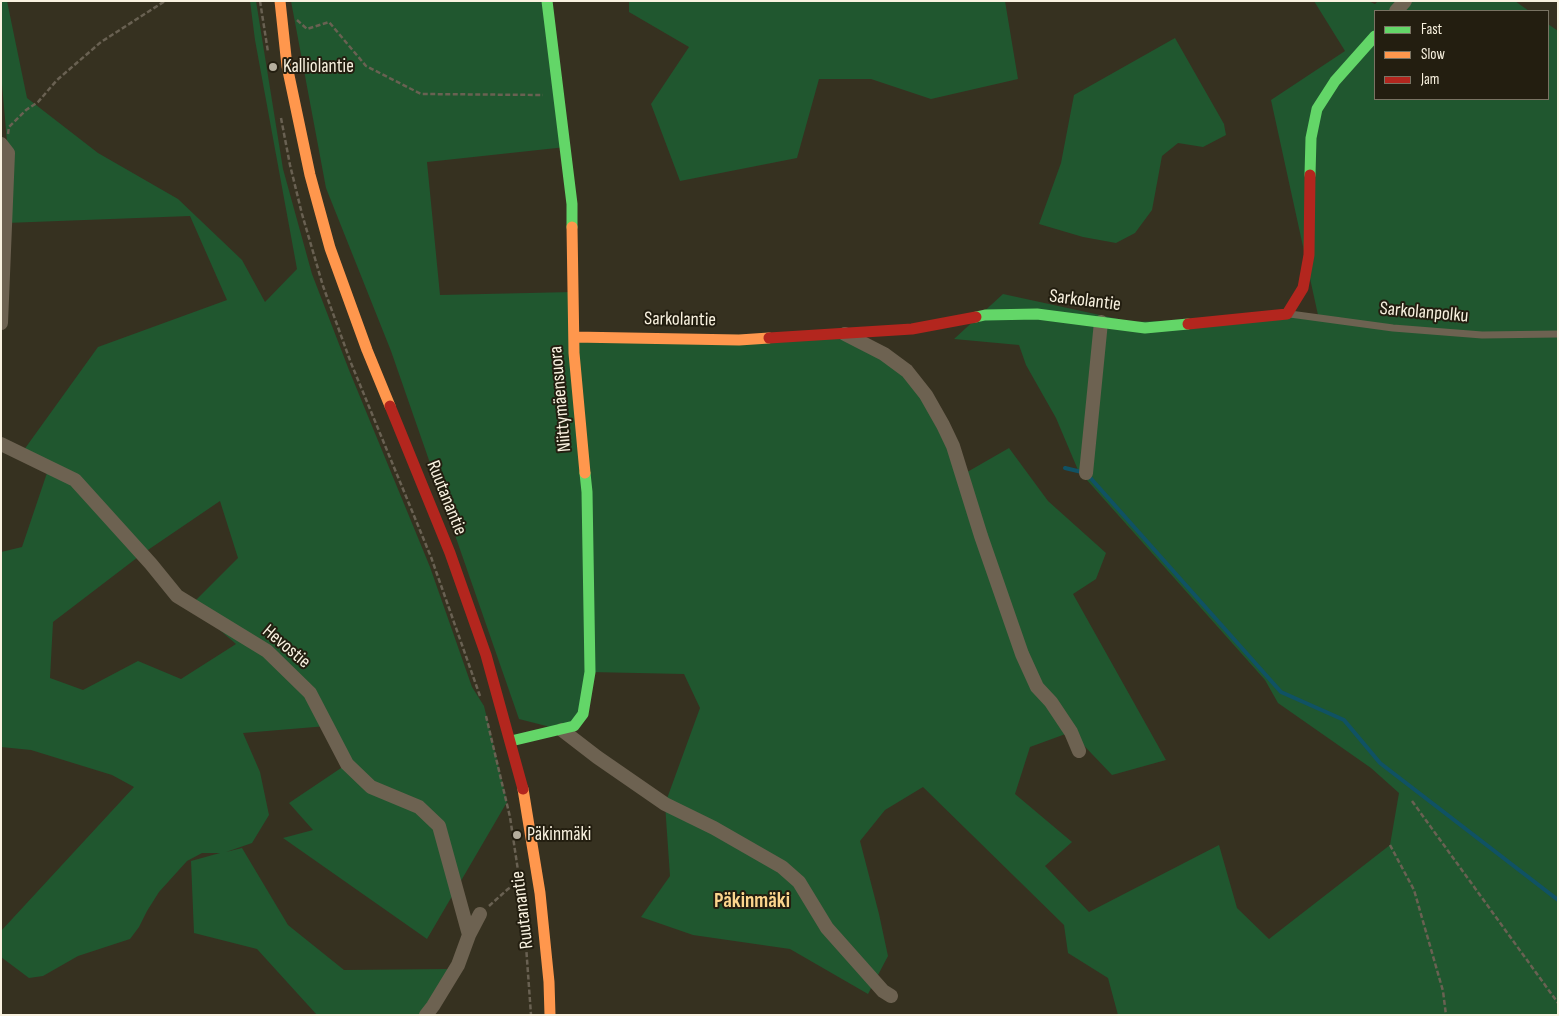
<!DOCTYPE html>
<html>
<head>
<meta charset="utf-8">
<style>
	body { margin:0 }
	#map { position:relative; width:1559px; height:1016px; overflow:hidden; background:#363120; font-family:"Sofia Sans Condensed",sans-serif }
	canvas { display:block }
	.frame { position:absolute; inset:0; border:2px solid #f9f2e0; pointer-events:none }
	.legend { position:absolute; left:1374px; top:10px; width:175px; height:90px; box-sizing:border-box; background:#231e10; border:1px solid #797363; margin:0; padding:6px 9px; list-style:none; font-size:15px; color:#f9f2e0 }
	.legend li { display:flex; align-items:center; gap:10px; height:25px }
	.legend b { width:25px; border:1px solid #797363 }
</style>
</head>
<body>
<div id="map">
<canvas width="1559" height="1016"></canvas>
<div class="frame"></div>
<ul class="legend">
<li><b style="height:6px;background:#63d668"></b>Fast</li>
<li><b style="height:6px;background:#ff974d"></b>Slow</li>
<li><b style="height:6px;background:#b3261e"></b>Jam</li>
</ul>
</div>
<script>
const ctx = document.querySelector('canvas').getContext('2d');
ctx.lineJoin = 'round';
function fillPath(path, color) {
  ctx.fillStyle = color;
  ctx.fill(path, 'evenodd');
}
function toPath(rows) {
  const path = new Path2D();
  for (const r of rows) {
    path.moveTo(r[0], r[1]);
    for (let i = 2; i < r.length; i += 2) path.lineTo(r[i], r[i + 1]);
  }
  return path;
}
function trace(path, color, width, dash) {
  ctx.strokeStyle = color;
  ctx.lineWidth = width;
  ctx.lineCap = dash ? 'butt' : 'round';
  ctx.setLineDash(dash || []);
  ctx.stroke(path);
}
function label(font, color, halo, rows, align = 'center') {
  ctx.font = font + ' "Sofia Sans Condensed",sans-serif';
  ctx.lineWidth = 4;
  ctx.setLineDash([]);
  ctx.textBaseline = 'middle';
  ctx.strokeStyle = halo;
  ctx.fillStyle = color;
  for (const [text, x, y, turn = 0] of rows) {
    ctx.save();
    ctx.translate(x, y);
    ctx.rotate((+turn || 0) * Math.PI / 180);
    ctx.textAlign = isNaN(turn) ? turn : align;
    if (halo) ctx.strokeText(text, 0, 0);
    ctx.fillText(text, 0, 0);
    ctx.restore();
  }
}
fillPath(toPath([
	[1,1,7,1,27,98,98,153,178,199,242,260,265,302,297,269,255,40,250,1,256,1,283,169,312,274,349,370,430,567,472,687,484,706,507,802,427,939,283,838,313,830,289,803,347,764,327,726,243,733,260,772,269,815,252,843,226,852,242,848,288,925,344,970,450,969,426,1015,317,1015,257,949,194,933,191,861,220,853,202,853,187,861,159,892,147,911,139,927,130,939,78,956,43,976,29,978,1,957,1,931,134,787,112,775,31,750,1,747,1,552,22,547,49,467,21,454,98,347,227,300,190,216,6,223,8,153,1,73],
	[220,501,238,558,191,605,236,644,181,679,138,661,83,690,50,678,53,622,142,554],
	[291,1,547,1,566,147,427,162,440,295,573,292,574,336,845,334,907,371,962,475,1009,448,1048,501,1106,553,1096,579,1073,594,1166,760,1112,775,1071,732,1030,747,1015,794,1072,842,1045,866,1089,912,1219,845,1237,908,1269,939,1390,845,1399,793,1371,768,1278,703,1265,680,1078,470,1056,418,1026,365,1019,345,954,339,1003,294,1132,322,1318,315,1271,100,1345,51,1314,1,1368,1,1375,4,1378,1,1515,1,1529,11,1375,11,1375,99,1548,99,1548,24,1558,31,1558,1015,1118,1015,1108,978,1068,953,1064,925,923,787,885,810,860,841,879,914,888,956,868,994,790,949,693,935,641,917,670,876,665,804,700,708,684,674,590,672,583,714,562,730,519,719,391,351,326,188],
	[629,1,1005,1,1018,79,931,99,871,79,819,79,797,158,680,181,651,104,689,47,629,12],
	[1175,38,1224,124,1226,135,1203,147,1178,143,1162,156,1152,210,1135,233,1116,243,1083,237,1039,224,1061,163,1074,95]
]), '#20572f');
trace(toPath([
	[1065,468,1086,473,1281,692,1344,720,1380,763,1558,900]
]), '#105264', 4);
trace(toPath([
	[260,1,268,52],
	[297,20,307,29,329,22,366,66,421,94,543,95],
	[281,118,290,165,302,214,323,286,351,363,431,557,480,696],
	[8,134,9,127,26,110,38,102,57,80,101,42,165,1],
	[486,716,510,817,523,904,531,1015],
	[1412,801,1558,1003],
	[1390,845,1414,890,1443,991,1446,1015],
	[489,906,508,889,519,882]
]), '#696152', 2.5, [5, 2.5]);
trace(toPath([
	[1290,314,1393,328,1482,335,1558,334]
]), '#6d6251', 7);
trace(toPath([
	[1396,11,1405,1],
	[1,144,8,153,1,323],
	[845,334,884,354,907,371,926,395,943,425,953,446,981,536,1022,654,1037,687,1051,702,1071,732,1079,751],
	[1,444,75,480,151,564,177,596,267,651,310,693,347,764,371,787,419,807,439,826,469,935],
	[1086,473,1101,322],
	[562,730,597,757,665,804,714,828,782,867,799,882,827,928,883,991,891,996],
	[426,1015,433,1006,458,965,469,935,480,914]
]), '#6d6251', 14);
trace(toPath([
	[547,1,572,204,572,227],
	[1310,175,1311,138,1317,109,1335,81,1375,36],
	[976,317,985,315,1037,314,1145,328,1188,324],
	[511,741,574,726,583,714,590,672,587,492,585,473]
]), '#63d668', 11);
trace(toPath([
	[280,1,287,66,310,175,330,248,367,350,390,406],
	[572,227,574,353,585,473],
	[574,337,739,340,769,338],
	[523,789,540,893,549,982,550,1015]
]), '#ff974d', 11);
trace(toPath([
	[1188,324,1287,314,1303,288,1309,255,1310,175],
	[769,338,912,329,976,317],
	[390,406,450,553,486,655,523,789]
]), '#b3261e', 11);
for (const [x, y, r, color] of [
	[273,67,5,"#b5ae9d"],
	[517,835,5,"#b5ae9d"]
]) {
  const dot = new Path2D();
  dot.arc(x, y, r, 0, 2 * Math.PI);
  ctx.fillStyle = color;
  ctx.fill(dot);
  trace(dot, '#231e10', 2);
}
label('19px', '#f9f2e0', '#231e10', [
	["Kalliolantie",283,67],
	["Päkinmäki",527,835]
], 'left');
label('19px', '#f9f2e0', '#231e10', [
	["Sarkolantie",1085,301,7],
	["Sarkolanpolku",1424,313,5],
	["Sarkolantie",680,320,1],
	["Niittymäensuora",561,399,-95],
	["Ruutanantie",446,498,68],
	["Hevostie",286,647,40],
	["Ruutanantie",523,910,-97]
]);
label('bold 21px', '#fcd58d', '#231e10', [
	["Päkinmäki",752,902]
]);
</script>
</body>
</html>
